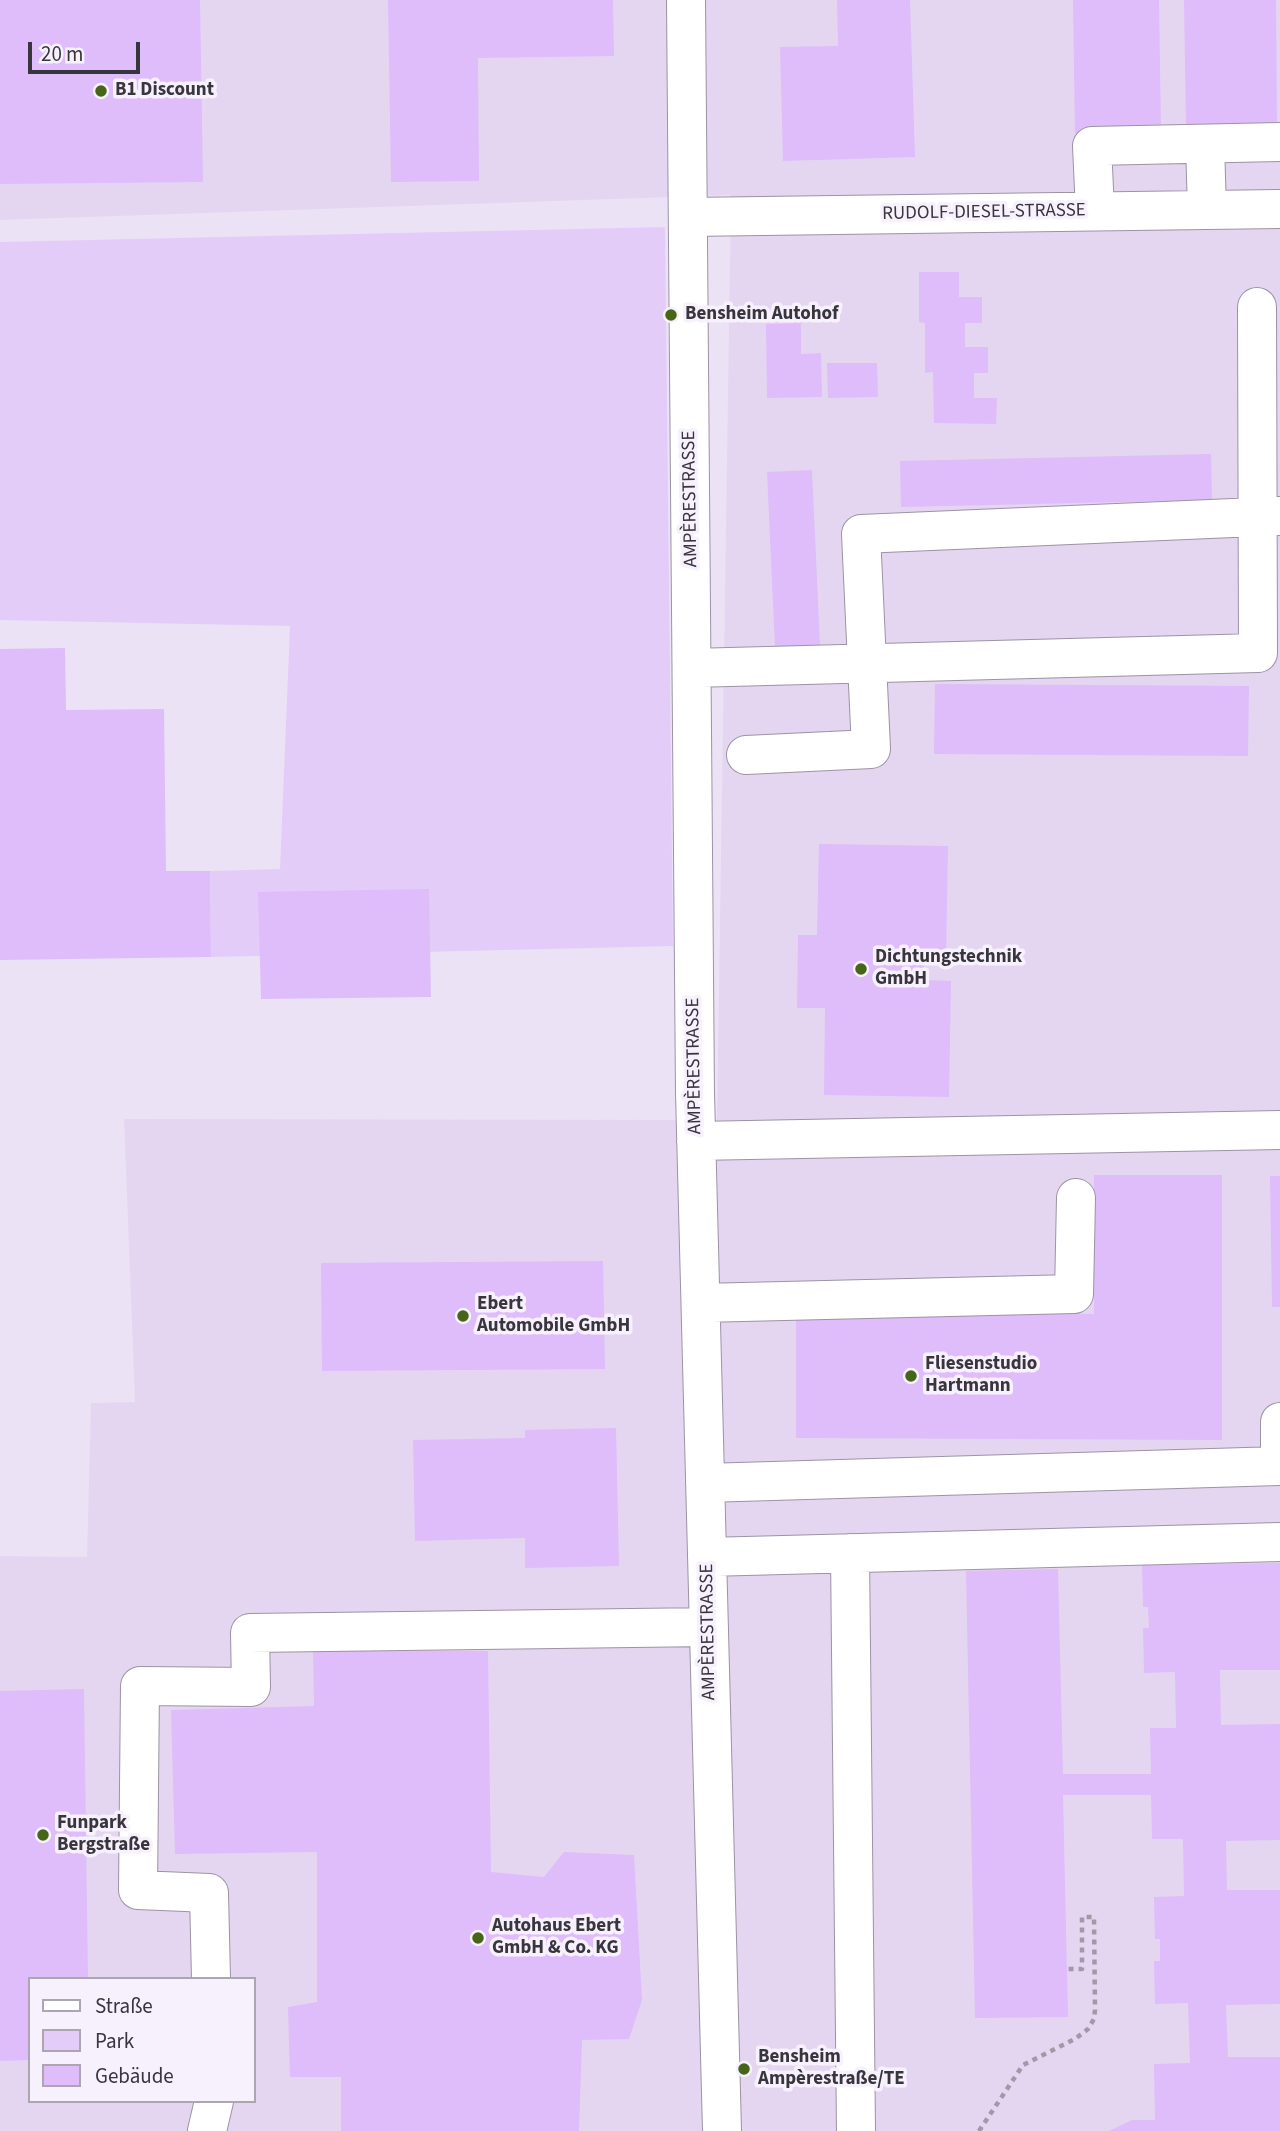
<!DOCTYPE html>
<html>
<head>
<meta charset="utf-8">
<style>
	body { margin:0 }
	#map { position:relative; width:1280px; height:2131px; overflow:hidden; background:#ece2f6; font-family:"Source Sans 3",sans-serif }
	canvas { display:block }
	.legend { position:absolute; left:28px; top:1977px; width:228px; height:126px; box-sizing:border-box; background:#f7f1fd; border:2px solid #aba6b0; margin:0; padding:9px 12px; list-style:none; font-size:21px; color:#39353d }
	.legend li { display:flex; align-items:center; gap:14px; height:35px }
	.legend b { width:35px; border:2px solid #aba6b0 }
	.scale { position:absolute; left:28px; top:42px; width:112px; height:32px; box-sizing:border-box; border:4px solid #39353d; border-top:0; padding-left:9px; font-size:21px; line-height:24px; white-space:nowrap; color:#39353d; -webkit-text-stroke:5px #f7f1fd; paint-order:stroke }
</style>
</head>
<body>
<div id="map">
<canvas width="1280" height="2131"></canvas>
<ul class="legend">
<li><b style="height:9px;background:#fff"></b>Straße</li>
<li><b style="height:19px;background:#e4ccf8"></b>Park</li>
<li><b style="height:19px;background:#debdfa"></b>Gebäude</li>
</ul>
<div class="scale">20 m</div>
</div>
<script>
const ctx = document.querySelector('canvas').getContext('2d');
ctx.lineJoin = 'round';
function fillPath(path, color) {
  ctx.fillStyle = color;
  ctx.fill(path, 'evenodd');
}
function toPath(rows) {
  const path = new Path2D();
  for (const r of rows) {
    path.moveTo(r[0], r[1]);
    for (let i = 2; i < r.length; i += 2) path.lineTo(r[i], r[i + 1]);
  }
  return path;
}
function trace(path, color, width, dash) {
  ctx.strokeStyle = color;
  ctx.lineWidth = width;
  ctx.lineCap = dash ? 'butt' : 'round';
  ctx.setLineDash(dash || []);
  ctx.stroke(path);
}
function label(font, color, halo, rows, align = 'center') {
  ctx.font = font + ' "Source Sans 3",sans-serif';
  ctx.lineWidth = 7;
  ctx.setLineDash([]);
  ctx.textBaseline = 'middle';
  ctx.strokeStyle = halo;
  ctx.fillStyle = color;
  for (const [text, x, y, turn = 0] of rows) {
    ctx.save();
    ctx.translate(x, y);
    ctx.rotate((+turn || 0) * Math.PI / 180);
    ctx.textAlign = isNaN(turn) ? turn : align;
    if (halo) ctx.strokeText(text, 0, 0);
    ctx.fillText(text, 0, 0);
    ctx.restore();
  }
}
fillPath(toPath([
	[0,0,1280,0,1280,2131,0,2131,0,1556,87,1557,91,1403,135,1402,124,1119,717,1120,731,195,0,220],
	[30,1979,254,1979,254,2101,30,2101]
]), '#e4d6f0');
fillPath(toPath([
	[665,227,673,946,211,957,210,871,280,869,290,626,0,620,0,242]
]), '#e4ccf8');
fillPath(toPath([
	[0,0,200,0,203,182,0,184],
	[388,0,613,0,614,56,478,58,479,181,391,182],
	[837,0,910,0,915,157,783,161,780,47,838,46],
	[1073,0,1159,0,1161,132,1075,133],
	[1184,0,1276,0,1277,125,1186,126],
	[919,272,959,272,959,297,982,297,982,323,965,323,965,347,988,347,988,373,974,373,974,398,997,398,996,424,934,423,933,372,925,373,925,323,919,322],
	[801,323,801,354,821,353,822,397,767,398,766,324],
	[827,363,877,363,878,397,828,398],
	[1211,454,1212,500,901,507,900,461],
	[812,470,820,645,775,647,767,472],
	[65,648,66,710,164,709,166,871,210,871,211,957,0,960,0,649],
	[935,684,1249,686,1248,756,934,754],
	[819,844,948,846,946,957,924,957,924,980,951,981,949,1097,824,1095,825,1008,797,1008,798,935,817,935],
	[429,889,431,997,261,999,258,892],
	[1094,1175,1222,1175,1222,1440,796,1438,796,1313,1094,1314],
	[1270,1176,1280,1176,1280,1307,1272,1307],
	[603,1261,605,1369,322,1371,321,1263],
	[616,1428,619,1566,525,1568,525,1538,415,1541,413,1440,525,1438,525,1430],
	[1280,1563,1280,1670,1220,1670,1221,1725,1280,1724,1280,1840,1226,1841,1227,1890,1280,1890,1280,2004,1226,2005,1228,2057,1280,2057,1280,2131,1109,2131,1132,2120,1155,2120,1154,2064,1190,2063,1188,2003,1155,2004,1154,1961,1160,1961,1160,1939,1155,1939,1154,1897,1184,1896,1183,1839,1152,1839,1151,1795,1063,1795,1068,2017,975,2018,966,1571,1058,1569,1063,1774,1151,1774,1150,1728,1176,1728,1175,1672,1144,1673,1143,1628,1149,1628,1148,1607,1143,1607,1142,1565],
	[313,1651,488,1651,491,1872,544,1877,564,1852,634,1855,642,2000,629,2039,582,2040,579,2131,341,2131,341,2077,290,2077,288,2007,317,2002,317,1852,175,1854,171,1710,314,1706],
	[84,1689,88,1979,30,1979,30,2060,0,2061,0,1691]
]), '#debdfa');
const minor = toPath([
	[686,0,695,1093,722,2131],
	[1205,144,1207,210],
	[1095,211,1092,146,1280,142],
	[688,217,1280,209],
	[692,668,1258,653,1257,307],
	[746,755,871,749,861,534,1280,516],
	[696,1141,1280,1130],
	[701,1303,1074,1294,1076,1198],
	[705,1483,1280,1466,1280,1422],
	[850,1553,856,2131],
	[707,1557,1280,1542],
	[211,1979,209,1893,138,1890,140,1686,251,1687,250,1633,709,1627],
	[207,2131,214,2101]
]);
trace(minor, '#9c93a5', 40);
trace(toPath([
	[979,2131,1023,2065,1075,2039,1088,2029,1094,2019,1095,2010,1094,1917,1082,1917,1082,1969,1067,1969]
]), '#a199a8', 4.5, [5, 5]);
trace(minor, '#fff', 38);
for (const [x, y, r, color] of [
	[101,91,7,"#466519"],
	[671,315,7,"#466519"],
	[861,969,7,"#466519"],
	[463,1316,7,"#466519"],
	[911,1376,7,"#466519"],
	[43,1835,7,"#466519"],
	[478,1938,7,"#466519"],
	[744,2069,7,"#466519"]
]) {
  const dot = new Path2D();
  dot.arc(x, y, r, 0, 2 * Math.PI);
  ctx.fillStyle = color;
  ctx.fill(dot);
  trace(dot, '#f7f1fd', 2.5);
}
label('bold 19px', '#39353d', '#f7f1fd', [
	["B1 Discount",115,91],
	["Bensheim Autohof",685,315],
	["Dichtungstechnik",875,958],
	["GmbH",875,980],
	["Ebert",477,1305],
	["Automobile GmbH",477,1327],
	["Fliesenstudio",925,1365],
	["Hartmann",925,1387],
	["Funpark",57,1824],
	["Bergstraße",57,1846],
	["Autohaus Ebert",492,1927],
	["GmbH & Co. KG",492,1949],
	["Bensheim",758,2058],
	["Ampèrestraße/TE",758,2080]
], 'left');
label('19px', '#39353d', '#f7f1fd', [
	["RUDOLF-DIESEL-STRASSE",984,213,-1],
	["AMPÈRESTRASSE",691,499,-91],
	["AMPÈRESTRASSE",695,1066,-91],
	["AMPÈRESTRASSE",709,1632,-91]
]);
</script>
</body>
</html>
